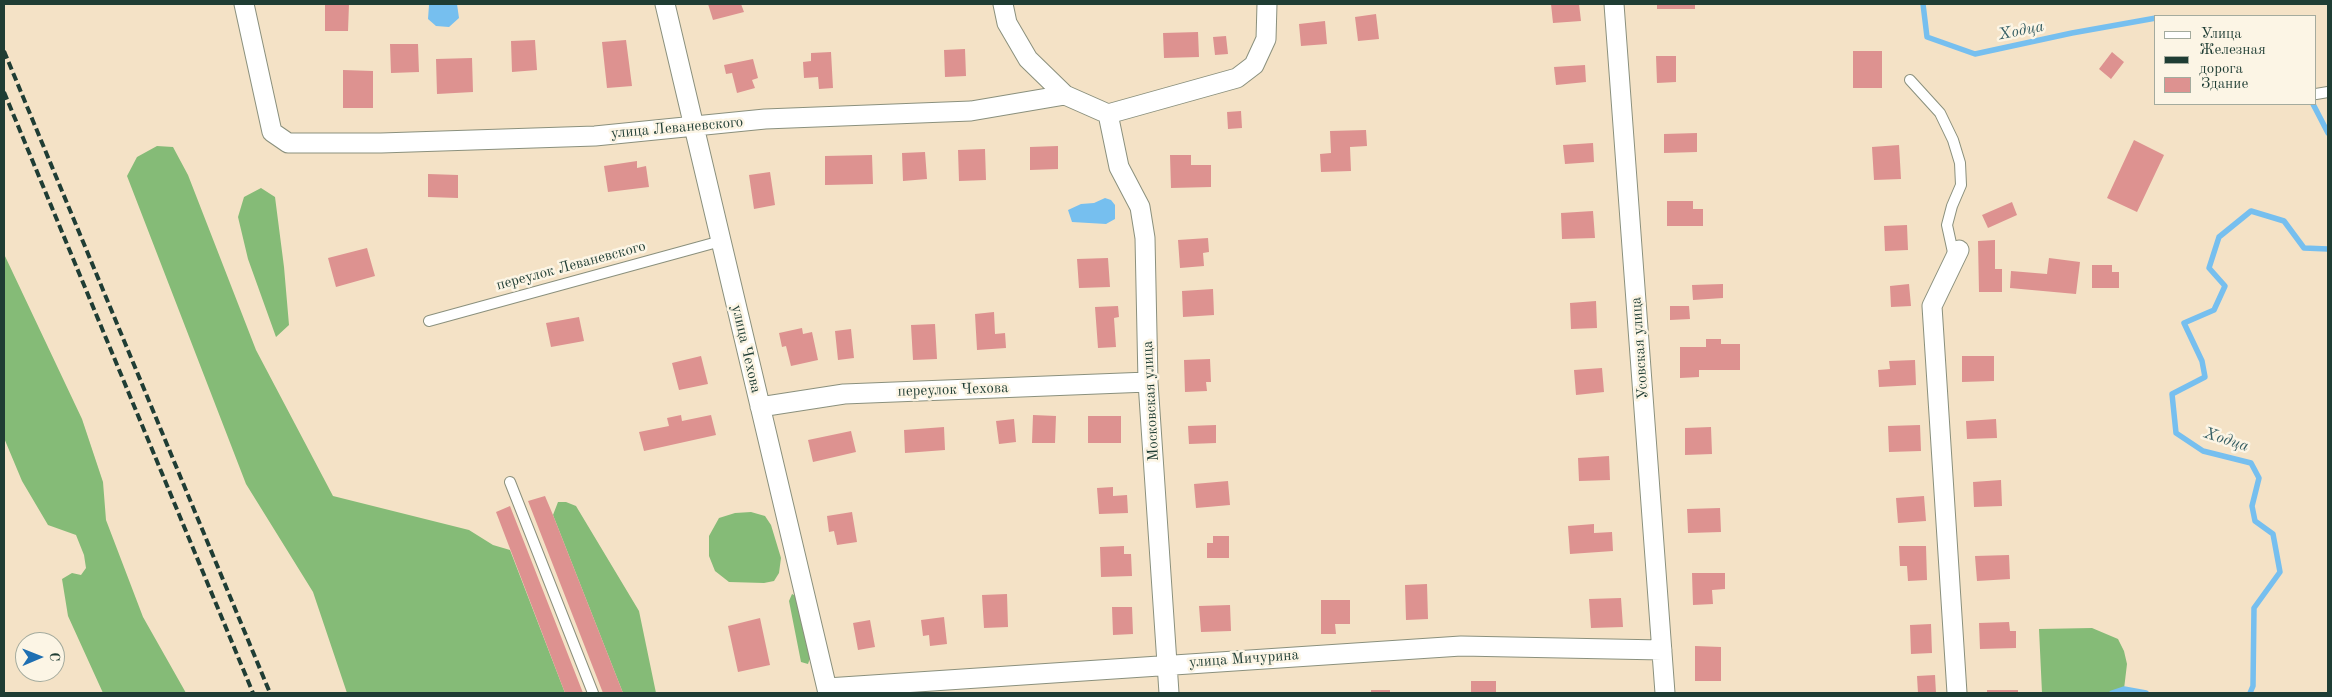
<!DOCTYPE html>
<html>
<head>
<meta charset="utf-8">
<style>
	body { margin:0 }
	#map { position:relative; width:2332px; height:697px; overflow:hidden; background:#f4e2c6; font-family:"Old Standard TT",serif }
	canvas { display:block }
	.frame { position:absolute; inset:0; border:5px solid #1f3d34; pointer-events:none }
	.legend { position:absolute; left:2154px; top:15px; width:162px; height:90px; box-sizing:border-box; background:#fcf5e5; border:1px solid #a4ab9e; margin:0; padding:6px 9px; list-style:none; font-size:15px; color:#1f3d34 }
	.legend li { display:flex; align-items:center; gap:10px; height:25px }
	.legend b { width:25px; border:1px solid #a4ab9e }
	.north { position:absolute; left:15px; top:632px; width:50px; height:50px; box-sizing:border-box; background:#fcf5e5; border:1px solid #a4ab9e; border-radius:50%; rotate:89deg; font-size:14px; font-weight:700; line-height:20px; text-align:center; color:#1f3d34 }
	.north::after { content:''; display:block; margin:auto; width:18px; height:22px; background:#1f6fb2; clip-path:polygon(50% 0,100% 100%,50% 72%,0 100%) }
</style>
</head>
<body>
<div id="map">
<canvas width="2332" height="697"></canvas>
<div class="frame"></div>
<ul class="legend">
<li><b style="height:6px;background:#fff"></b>Улица</li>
<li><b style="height:6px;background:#1f3d34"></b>Железная дорога</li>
<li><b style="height:14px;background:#dd9290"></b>Здание</li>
</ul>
<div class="north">С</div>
</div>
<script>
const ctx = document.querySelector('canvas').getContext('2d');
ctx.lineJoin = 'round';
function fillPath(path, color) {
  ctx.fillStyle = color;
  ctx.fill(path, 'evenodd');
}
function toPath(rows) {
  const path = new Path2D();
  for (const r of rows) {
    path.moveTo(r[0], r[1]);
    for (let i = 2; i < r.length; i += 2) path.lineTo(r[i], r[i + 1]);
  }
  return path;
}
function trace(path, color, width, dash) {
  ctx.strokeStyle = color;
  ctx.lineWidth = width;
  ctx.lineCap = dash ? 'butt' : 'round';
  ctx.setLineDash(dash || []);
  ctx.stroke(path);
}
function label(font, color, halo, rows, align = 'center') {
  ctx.font = font + ' "Old Standard TT",serif';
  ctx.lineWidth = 5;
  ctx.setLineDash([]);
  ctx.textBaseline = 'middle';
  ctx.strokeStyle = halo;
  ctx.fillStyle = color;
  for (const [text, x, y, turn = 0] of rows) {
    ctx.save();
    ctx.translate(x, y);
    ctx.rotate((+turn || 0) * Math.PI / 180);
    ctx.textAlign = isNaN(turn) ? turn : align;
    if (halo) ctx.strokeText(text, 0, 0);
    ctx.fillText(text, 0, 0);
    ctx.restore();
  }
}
fillPath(toPath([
	[157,146,173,147,188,175,256,350,333,496,469,530,493,545,510,550,565,693,347,693,313,592,246,484,127,176,137,157],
	[261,188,275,197,284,267,289,325,276,337,248,259,238,217,244,197],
	[4,254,82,419,103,482,106,520,143,617,186,693,103,693,68,616,62,579,72,573,81,575,86,568,84,555,76,535,48,525,22,481,4,438],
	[558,502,566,502,576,506,639,611,656,693,623,693,553,515],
	[751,512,765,516,771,525,781,558,779,573,774,581,764,583,729,582,715,571,709,556,709,536,719,518,735,513],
	[792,594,798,597,810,658,808,664,801,662,789,601],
	[2092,628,2118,639,2124,651,2127,664,2124,689,2112,693,2042,693,2039,629]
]), '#85bb77');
fillPath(toPath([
	[431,4,457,4,459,18,449,27,436,26,428,19,429,5],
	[1105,198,1111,200,1115,205,1115,219,1106,224,1072,222,1068,210,1081,204,1094,203]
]), '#76bfef');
trace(toPath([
	[1923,4,1927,37,1975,54,2072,33,2156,18],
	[2313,104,2328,133],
	[2112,693,2124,689,2146,693],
	[2250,693,2253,686,2254,608,2280,572,2273,534,2255,521,2252,506,2259,478,2251,463,2203,451,2176,433,2172,394,2205,377,2202,361,2184,323,2214,310,2225,286,2209,268,2219,237,2251,211,2284,221,2304,248,2328,249]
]), '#76bfef', 5.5);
fillPath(toPath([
	[325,4,349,4,348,31,325,31],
	[708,4,741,4,744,12,713,20],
	[1551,4,1579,4,1581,21,1553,23],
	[1657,4,1695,4,1695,9,1657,9],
	[1376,14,1379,39,1358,41,1355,17],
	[1325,21,1327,44,1301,46,1299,24],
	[1198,32,1199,57,1164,58,1163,33],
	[1226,36,1228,54,1215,55,1213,37],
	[535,40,537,70,512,72,511,41],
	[626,40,632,86,607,88,602,42],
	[390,44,418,44,419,72,391,73],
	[965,49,966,76,945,77,944,50],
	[1853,51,1882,51,1882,88,1853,88],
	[831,52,833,88,819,89,818,77,804,78,803,62,811,61,811,53],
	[2112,52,2124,62,2111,79,2099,69],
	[1656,56,1676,56,1676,82,1657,83],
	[472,58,473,92,437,94,436,59],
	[753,59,758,78,752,80,755,88,737,93,732,73,726,74,724,65],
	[1585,65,1586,82,1556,85,1554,67],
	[343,70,373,71,373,108,343,108],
	[1241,111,1242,128,1228,129,1227,112],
	[1366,130,1367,146,1350,147,1351,171,1321,172,1320,154,1331,153,1330,131],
	[1697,133,1697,152,1664,153,1664,134],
	[2134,140,2164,155,2137,212,2107,198],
	[1593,143,1594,162,1565,164,1563,145],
	[1899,145,1901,179,1874,180,1872,147],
	[1058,146,1058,169,1030,170,1030,147],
	[985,149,986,180,959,181,958,150],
	[925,152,927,179,903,181,902,153],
	[872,155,873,184,825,185,825,156],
	[1170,155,1191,155,1191,165,1211,165,1211,187,1171,188],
	[637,161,637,168,646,166,649,187,608,192,604,166],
	[770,172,775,205,754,209,749,175],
	[428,174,458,175,458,198,428,197],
	[1667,201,1693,201,1693,209,1703,209,1703,226,1667,226],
	[2012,202,2017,215,1988,228,1982,215],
	[1593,211,1595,238,1562,239,1561,213],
	[1907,225,1908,250,1885,251,1884,226],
	[1208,238,1209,252,1203,253,1204,266,1180,268,1178,240],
	[1995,240,1995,269,2002,269,2002,292,1979,292,1978,241],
	[367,248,375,276,336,287,328,258],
	[1108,258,1110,287,1079,288,1077,259],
	[2049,258,2080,262,2076,294,2010,288,2011,271,2047,274],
	[2092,265,2112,265,2112,272,2119,272,2119,288,2092,288],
	[1723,284,1723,298,1693,300,1692,285],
	[1909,284,1911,306,1891,307,1890,286],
	[1213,289,1214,315,1183,317,1182,291],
	[1596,301,1597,328,1571,329,1570,303],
	[1118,306,1119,317,1114,318,1116,347,1098,348,1095,307],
	[1670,306,1689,306,1690,319,1670,320],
	[994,312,995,334,1005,333,1006,348,977,350,975,314],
	[579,317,584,341,551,347,546,323],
	[935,324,937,359,913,360,911,325],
	[802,328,803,334,812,332,818,360,791,366,786,346,782,347,779,333],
	[851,329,854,358,838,360,835,331],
	[1706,339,1721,339,1721,344,1740,344,1740,370,1699,370,1699,377,1680,378,1680,347,1706,347],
	[701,356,708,384,679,390,672,363],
	[1962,356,1994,356,1994,381,1962,382],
	[1210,359,1211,382,1206,382,1207,391,1185,392,1184,360],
	[1915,360,1916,385,1879,387,1878,370,1890,369,1889,361],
	[1602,368,1604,392,1576,395,1574,370],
	[681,415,682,421,711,415,716,435,644,451,639,432,669,426,667,418],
	[1033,415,1056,416,1055,443,1032,443],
	[1088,416,1121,416,1121,443,1088,443],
	[1014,419,1016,442,999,444,996,421],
	[1996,419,1997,438,1967,439,1966,421],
	[1216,425,1216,443,1189,444,1188,426],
	[1920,425,1921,451,1889,452,1888,426],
	[944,427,945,450,905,453,904,430],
	[1711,427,1712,454,1685,455,1685,428],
	[851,431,856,452,813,462,808,440],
	[1609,456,1610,480,1579,481,1578,458],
	[2001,480,2002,506,1974,507,1973,482],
	[1228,481,1230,505,1196,508,1194,484],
	[1113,487,1113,496,1127,495,1128,513,1099,514,1097,488],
	[545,496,553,515,623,693,603,693,528,501],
	[1924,496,1926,521,1898,523,1896,498],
	[510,506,583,693,565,693,496,512],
	[1720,508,1721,532,1688,533,1687,509],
	[852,512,857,542,837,545,834,531,829,532,827,516],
	[1594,524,1594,533,1612,532,1613,551,1570,554,1568,526],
	[1213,536,1229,536,1229,558,1207,558,1207,543,1213,543],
	[1124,546,1124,554,1131,554,1132,576,1101,577,1100,547],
	[1899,546,1926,546,1927,580,1908,581,1907,566,1900,566],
	[2009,555,2010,579,1977,581,1975,556],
	[1692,573,1725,573,1725,589,1712,590,1713,604,1693,605],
	[1427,584,1428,619,1406,620,1405,585],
	[1007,594,1008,627,984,628,982,595],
	[1621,598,1623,627,1591,628,1589,599],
	[1321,600,1350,600,1350,624,1335,624,1336,634,1321,634],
	[1230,605,1231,631,1201,632,1199,606],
	[1112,607,1132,607,1133,634,1113,635],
	[944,617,947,644,930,646,929,635,923,636,921,620],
	[760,618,770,665,738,672,728,626],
	[870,620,875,647,858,650,853,623],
	[2009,622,2010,631,2016,631,2016,648,1980,649,1979,623],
	[1931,624,1932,653,1911,654,1910,625],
	[1695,646,1721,647,1721,681,1695,681],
	[1935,675,1936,693,1918,693,1917,676],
	[1471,681,1496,681,1496,693,1471,693],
	[1371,690,1390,690,1390,693,1371,693],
	[1987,690,2018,690,2018,693,1987,693]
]), '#dd9290');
const service = toPath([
	[1910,80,1940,113,1953,140,1960,163,1961,185,1952,206,1947,225,1954,257],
	[2316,94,2328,92],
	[429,321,721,241],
	[510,482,593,693]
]);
const minor = toPath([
	[244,4,272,132,288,143,381,143,595,136,765,119,971,111,1065,95],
	[665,4,828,693],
	[1003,4,1007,23,1028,59,1065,95,1108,114,1237,78,1254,65,1266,39,1267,4],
	[1614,4,1665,693],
	[1108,114,1119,167,1140,207,1145,238,1148,382,1169,693],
	[760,407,844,394,1148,382],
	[827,688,1461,646,1662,650],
	[1957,693,1932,306,1959,250]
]);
trace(service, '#8a907d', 12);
trace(minor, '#8a907d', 21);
trace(service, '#fff', 10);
trace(minor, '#fff', 19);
trace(toPath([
	[4,51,270,693],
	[4,92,253,693]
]), '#1f3d34', 4, [8, 4]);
label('15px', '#1f3d34', '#fcf5e5', [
	["улица Леваневского",677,128,-5],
	["переулок Леваневского",571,266,-15],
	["Усовская улица",1640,348,-94],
	["улица Чехова",746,349,77],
	["переулок Чехова",953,390,-2],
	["Московская улица",1151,401,-93],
	["улица Мичурина",1244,659,-4]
]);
label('italic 16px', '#355e63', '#fcf5e5', [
	["Ходца",2021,31,-11],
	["Ходца",2226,440,18]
]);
</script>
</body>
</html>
